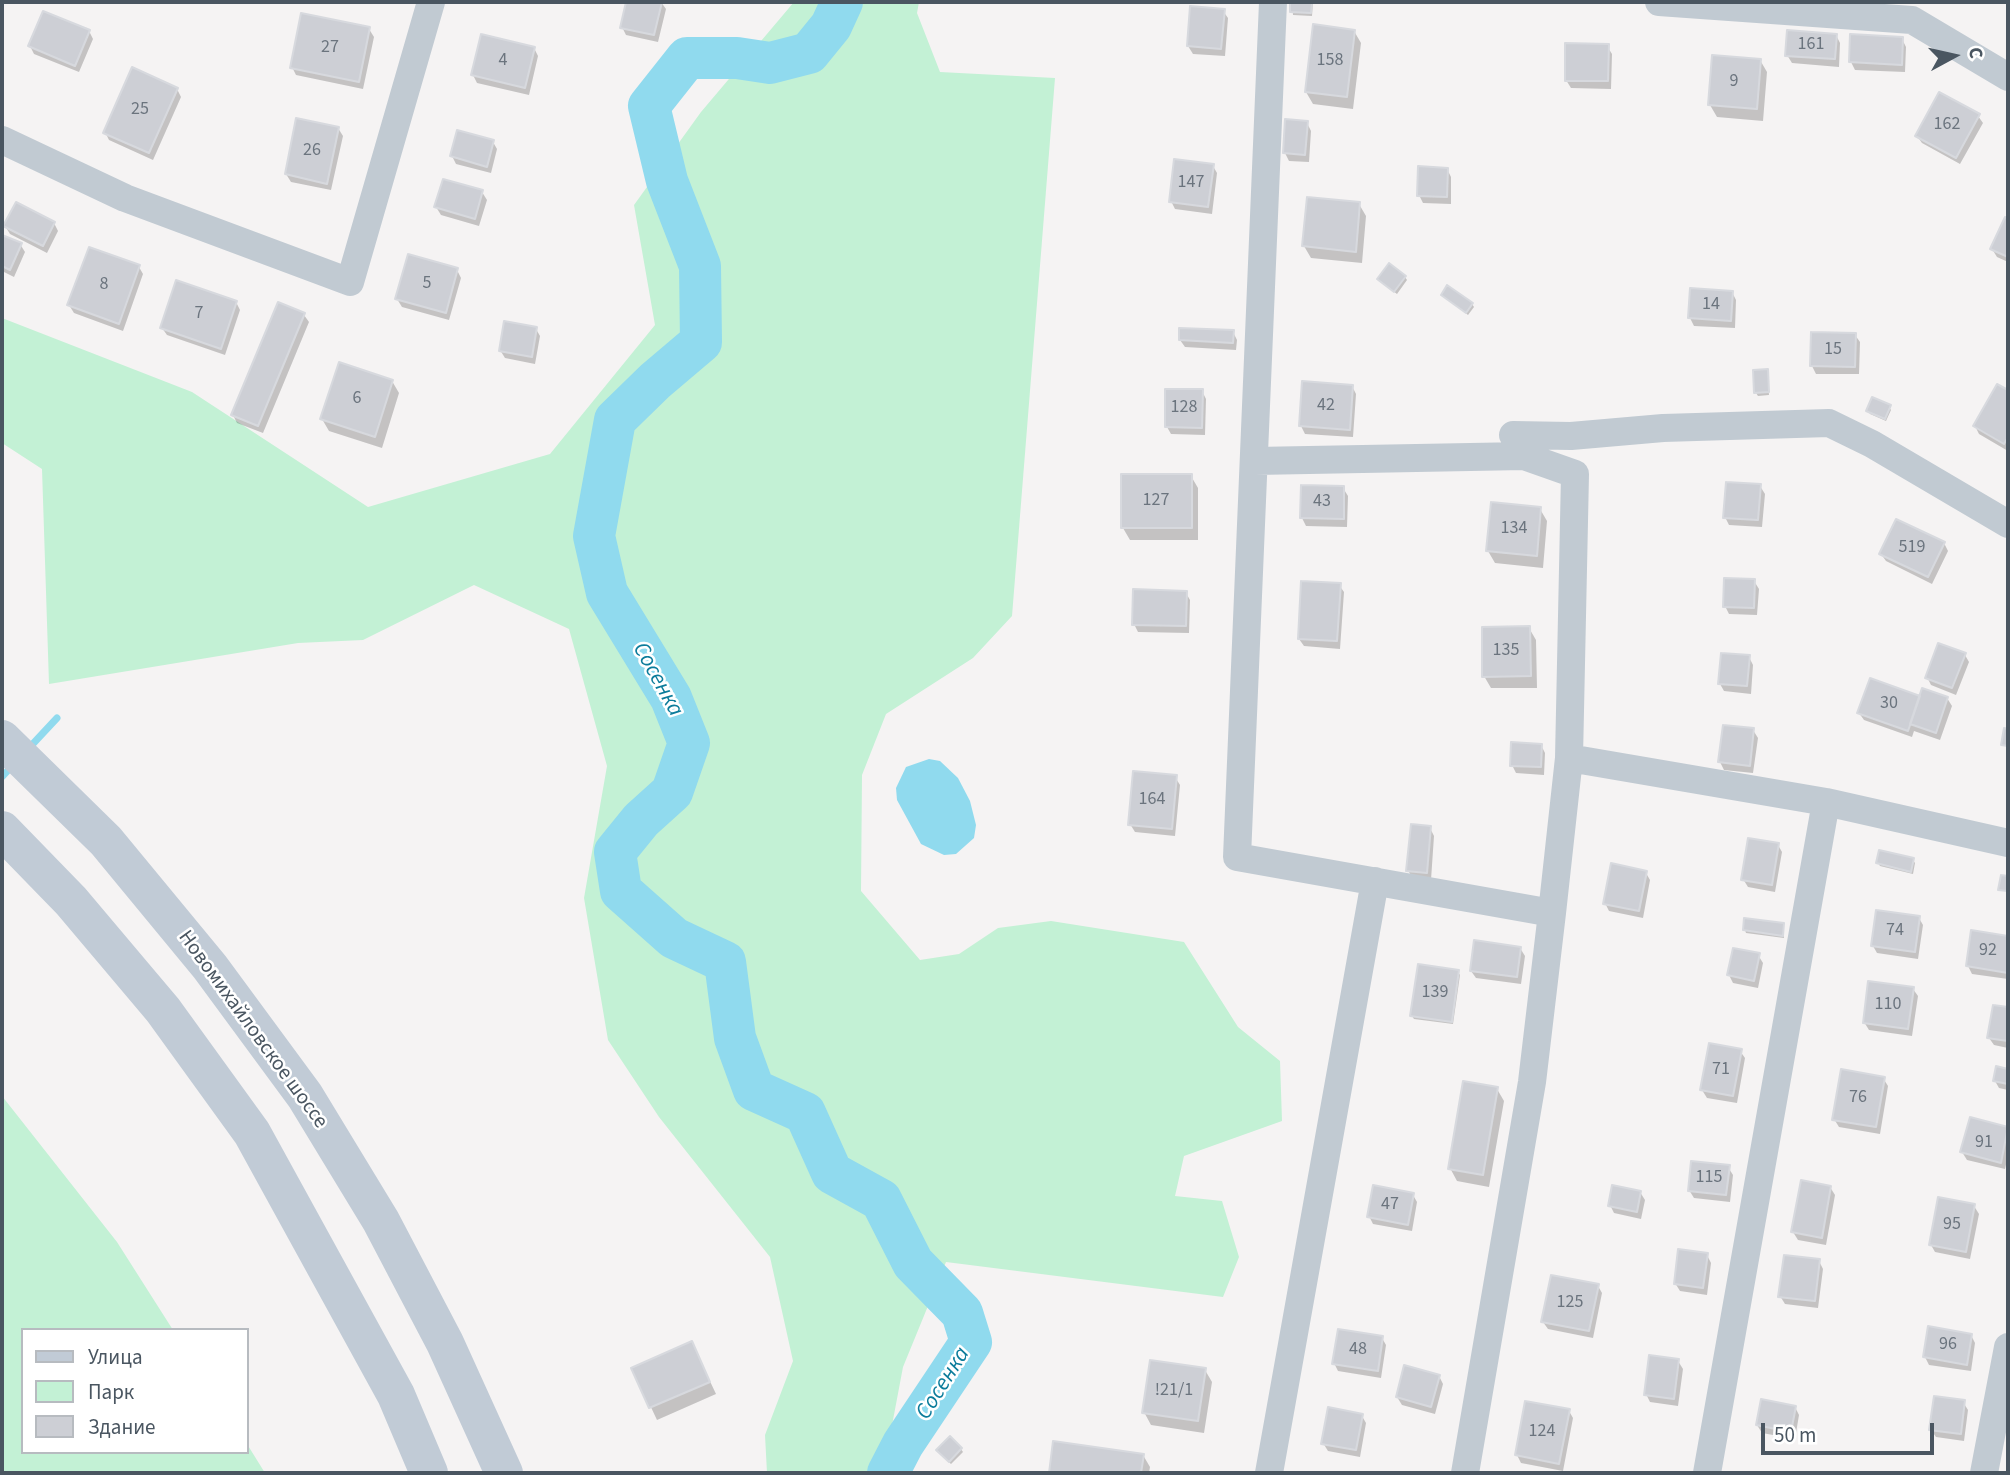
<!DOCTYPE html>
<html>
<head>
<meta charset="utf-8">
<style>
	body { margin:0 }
	#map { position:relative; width:2010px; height:1475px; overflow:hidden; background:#f5f3f3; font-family:"Source Sans 3",sans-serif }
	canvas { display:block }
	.frame { position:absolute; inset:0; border:4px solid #4a5661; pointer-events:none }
	.legend { position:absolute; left:21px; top:1328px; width:228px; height:126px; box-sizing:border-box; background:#fff; border:2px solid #b7bbc0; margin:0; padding:9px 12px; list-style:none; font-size:21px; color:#4a5661 }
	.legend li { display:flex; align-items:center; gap:14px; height:35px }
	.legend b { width:35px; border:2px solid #b7bbc0 }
	.north { position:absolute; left:1919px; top:21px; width:70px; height:70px; -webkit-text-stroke:5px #fff; paint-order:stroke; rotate:82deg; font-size:19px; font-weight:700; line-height:28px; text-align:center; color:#4a5661 }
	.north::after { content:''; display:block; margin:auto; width:24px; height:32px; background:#4a5661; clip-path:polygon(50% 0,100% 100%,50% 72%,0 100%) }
	.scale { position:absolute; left:1761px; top:1423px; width:173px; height:32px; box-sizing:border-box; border:4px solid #4a5661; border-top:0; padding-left:9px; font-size:21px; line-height:24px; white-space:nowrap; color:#4a5661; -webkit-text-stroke:5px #fff; paint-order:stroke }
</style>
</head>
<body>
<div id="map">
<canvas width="2010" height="1475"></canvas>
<div class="frame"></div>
<ul class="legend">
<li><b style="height:9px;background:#c1cbd6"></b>Улица</li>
<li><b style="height:19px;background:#c3f1d5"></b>Парк</li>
<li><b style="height:19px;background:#cdcfd5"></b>Здание</li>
</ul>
<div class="north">С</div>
<div class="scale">50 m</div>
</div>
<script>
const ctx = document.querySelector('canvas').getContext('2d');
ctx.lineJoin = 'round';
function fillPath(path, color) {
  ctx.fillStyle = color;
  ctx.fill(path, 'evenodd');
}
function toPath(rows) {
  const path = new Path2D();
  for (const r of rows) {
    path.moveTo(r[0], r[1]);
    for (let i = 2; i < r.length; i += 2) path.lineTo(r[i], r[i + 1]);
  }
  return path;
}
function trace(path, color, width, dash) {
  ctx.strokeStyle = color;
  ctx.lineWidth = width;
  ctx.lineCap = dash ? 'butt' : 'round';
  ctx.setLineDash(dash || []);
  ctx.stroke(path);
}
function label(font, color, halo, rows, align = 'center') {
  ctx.font = font + ' "Source Sans 3",sans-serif';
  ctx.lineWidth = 5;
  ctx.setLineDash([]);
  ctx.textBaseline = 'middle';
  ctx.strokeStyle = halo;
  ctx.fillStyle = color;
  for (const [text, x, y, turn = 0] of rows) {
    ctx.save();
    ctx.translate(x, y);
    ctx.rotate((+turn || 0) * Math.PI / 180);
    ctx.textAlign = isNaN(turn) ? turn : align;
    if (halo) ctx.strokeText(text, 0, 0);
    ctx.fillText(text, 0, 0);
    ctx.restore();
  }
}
fillPath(toPath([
	[794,2,919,2,917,13,940,72,1055,78,1012,616,973,658,886,714,862,775,861,891,920,960,959,954,998,928,1051,921,1184,942,1238,1027,1280,1061,1282,1121,1184,1156,1175,1196,1222,1201,1239,1257,1223,1297,946,1262,903,1367,883,1473,767,1473,765,1435,793,1361,770,1257,659,1117,608,1040,584,898,607,766,569,629,474,585,363,640,298,643,49,684,42,469,2,443,2,318,192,392,368,507,550,454,655,325,634,205,701,112],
	[2,1096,117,1242,173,1330,23,1330,23,1452,247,1452,247,1444,265,1473,2,1473]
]), '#c3f1d5');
fillPath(toPath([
	[929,759,940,761,958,778,970,801,976,825,974,838,956,854,944,855,921,844,897,800,896,788,906,767]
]), '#90daee');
fillPath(toPath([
	[628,2,661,2,666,9,658,42,626,35,622,27],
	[1292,2,1313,2,1312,16,1293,15],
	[1223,11,1228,18,1225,56,1193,54,1188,46],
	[369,29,374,37,363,89,296,75,292,67],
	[89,31,93,39,79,72,34,54,30,46],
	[1354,31,1361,43,1353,109,1313,104,1306,92],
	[1836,35,1840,43,1839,67,1792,63,1787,55],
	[1902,39,1906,47,1905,72,1855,70,1851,62],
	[1607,46,1612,54,1611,89,1571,88,1566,80],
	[534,48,538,56,529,95,477,83,473,75],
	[1760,60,1767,72,1763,121,1717,117,1710,105],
	[177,89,181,97,153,160,109,140,105,132],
	[1978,116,1983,123,1960,164,1922,143,1917,136],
	[1307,123,1311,131,1309,162,1289,161,1285,153],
	[338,128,343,136,331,190,291,182,286,174],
	[493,142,497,149,491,173,456,164,452,156],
	[1213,166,1217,173,1212,214,1175,209,1171,201],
	[1447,169,1451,177,1451,204,1423,203,1419,195],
	[482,192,487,200,479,226,441,215,436,207],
	[1359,204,1366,216,1362,263,1311,258,1304,246],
	[2006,219,2008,221,2008,262,1997,257,1992,249],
	[54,223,58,231,47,253,10,234,5,226],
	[3,237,20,244,25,252,14,277,2,271],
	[139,267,143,274,123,331,74,313,69,305],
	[457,270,461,278,449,320,402,307,397,299],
	[1405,277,1407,280,1397,294,1381,282],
	[1732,292,1736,300,1735,328,1694,326,1690,318],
	[1443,295,1472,304,1474,307,1468,315],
	[236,302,240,310,225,355,167,335,162,328],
	[304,315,309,322,263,433,237,423,233,415],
	[536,329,540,336,535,364,505,358,500,350],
	[1233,332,1237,340,1236,350,1185,347,1180,340],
	[1855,335,1860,342,1859,374,1816,374,1812,366],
	[1767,371,1769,395,1758,396,1756,393],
	[392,381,399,393,382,448,329,431,322,419],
	[1352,386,1356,394,1353,437,1305,434,1301,426],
	[1998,386,2008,392,2008,451,1979,434,1975,426],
	[1202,391,1206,399,1205,435,1171,434,1167,427],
	[1889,407,1891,410,1886,421,1870,414,1868,411],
	[1191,476,1198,488,1198,540,1130,540,1123,528],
	[1760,486,1765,494,1762,527,1729,525,1725,517],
	[1343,488,1348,496,1347,527,1306,526,1302,518],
	[1540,509,1547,521,1543,568,1495,563,1488,551],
	[1944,543,1948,551,1932,584,1886,561,1881,554],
	[1754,581,1759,589,1757,615,1729,614,1725,606],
	[1339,585,1344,592,1340,649,1304,646,1299,639],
	[1186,593,1190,600,1189,633,1138,632,1134,624],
	[1529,628,1536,640,1537,688,1491,688,1484,676],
	[1965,655,1969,662,1956,695,1931,685,1927,677],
	[1749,657,1753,665,1751,694,1724,691,1720,684],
	[1947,698,1952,706,1940,740,1914,731,1912,737,1864,720,1859,713],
	[1753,730,1758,738,1753,773,1724,770,1720,762],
	[1541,745,1545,753,1544,775,1516,773,1512,765],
	[1175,777,1180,785,1175,836,1135,832,1130,824],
	[1430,828,1434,836,1431,880,1412,878,1408,870],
	[1778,845,1782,852,1775,892,1748,887,1743,879],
	[1913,860,1915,863,1913,874,1880,866,1878,863],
	[1646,873,1650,880,1643,918,1609,911,1605,903],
	[1919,918,1923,925,1918,959,1877,953,1873,946],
	[1783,925,1784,938,1746,933,1745,930],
	[1973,932,2008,937,2008,979,1972,974,1968,966],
	[1520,948,1525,956,1521,984,1476,978,1471,971],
	[1758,955,1763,963,1758,988,1733,983,1729,975],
	[1458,972,1460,975,1453,1024,1414,1019,1412,1016],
	[1913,989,1918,996,1912,1036,1869,1030,1864,1022],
	[1994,1007,2008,1009,2008,1048,1994,1045,1989,1038],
	[1740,1051,1745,1058,1737,1103,1707,1098,1702,1090],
	[1997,1068,2008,1070,2008,1090,1999,1088,1995,1081],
	[1883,1078,1888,1086,1880,1134,1839,1127,1834,1119],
	[1497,1089,1504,1101,1489,1187,1457,1181,1450,1168],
	[1971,1119,2008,1128,2008,1156,2005,1169,1967,1160,1962,1152],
	[1728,1167,1733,1175,1730,1202,1694,1198,1689,1190],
	[1830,1187,1835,1195,1826,1245,1798,1240,1793,1232],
	[1640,1192,1645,1200,1641,1219,1614,1213,1610,1205],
	[1413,1195,1417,1202,1412,1231,1373,1224,1369,1216],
	[1974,1206,1979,1214,1970,1259,1935,1252,1931,1245],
	[1707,1255,1711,1263,1707,1295,1680,1291,1675,1283],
	[1819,1261,1823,1269,1818,1308,1785,1304,1780,1296],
	[1598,1286,1602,1293,1593,1338,1548,1329,1543,1322],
	[1971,1335,1975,1343,1971,1371,1929,1365,1925,1357],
	[1382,1338,1386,1345,1381,1378,1338,1371,1334,1363],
	[692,1343,716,1394,657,1420,633,1369],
	[1678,1361,1683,1369,1678,1406,1650,1402,1646,1394],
	[1205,1370,1212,1382,1204,1433,1151,1425,1144,1412],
	[1439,1376,1443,1384,1435,1414,1402,1405,1397,1397],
	[1963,1402,1968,1410,1964,1441,1936,1437,1931,1430],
	[1795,1407,1799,1415,1795,1439,1762,1433,1757,1425],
	[1569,1411,1573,1418,1563,1471,1521,1463,1517,1455],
	[1362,1416,1366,1423,1360,1457,1328,1451,1323,1443],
	[1055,1443,1143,1455,1150,1467,1149,1473,1051,1473],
	[961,1449,963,1452,951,1464,940,1454]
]), '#0003');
trace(toPath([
	[29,748,57,718],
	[2,777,14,764]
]), '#90daee', 7);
trace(toPath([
	[842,2,831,26,809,53,770,63,737,58,687,58,649,106,667,181,700,266,701,342,655,381,615,420,594,536,607,593,671,698,689,743,672,792,641,820,615,852,621,891,674,938,725,962,735,1038,754,1090,805,1113,832,1173,881,1200,913,1263,962,1313,971,1342,903,1444,888,1473]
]), '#90daee', 42);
const building = toPath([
	[626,2,662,2,654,35,620,28,626,2],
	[1290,2,1312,2,1311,13,1290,12,1290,2],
	[1190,6,1225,9,1221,49,1187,46,1190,6],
	[43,11,90,30,75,66,28,46,43,11],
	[301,13,370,27,359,82,290,68,301,13],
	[1313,24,1355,30,1347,97,1305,92,1313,24],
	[1787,30,1837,34,1835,59,1785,56,1787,30],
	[481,34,535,47,525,88,471,75,481,34],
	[1850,34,1903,37,1902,65,1849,62,1850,34],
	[1565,43,1609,44,1608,81,1565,81,1565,43],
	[1712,55,1761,59,1757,109,1708,105,1712,55],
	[132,67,178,88,149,153,103,133,132,67],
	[1939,92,1980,114,1956,158,1915,136,1939,92],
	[296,118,339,127,327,184,285,174,296,118],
	[1285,119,1308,121,1305,155,1283,153,1285,119],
	[457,130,494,140,487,167,450,156,457,130],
	[1174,159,1214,164,1208,207,1169,202,1174,159],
	[1418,166,1448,168,1447,197,1417,196,1418,166],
	[443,179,483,190,475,219,434,207,443,179],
	[1307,197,1360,202,1356,252,1302,246,1307,197],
	[16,202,55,222,43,246,3,226,16,202],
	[2005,217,2008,219,2008,257,1990,249,2005,217],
	[2,235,22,243,10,270,2,266,2,235],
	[89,247,140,265,119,324,67,305,89,247],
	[408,254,458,268,446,313,395,299,408,254],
	[1389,263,1406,276,1394,292,1377,279,1389,263],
	[176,280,237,301,221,349,160,328,176,280],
	[1447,285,1473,303,1466,313,1441,295,1447,285],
	[1690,288,1733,291,1731,321,1688,318,1690,288],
	[278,302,305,313,258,426,231,415,278,302],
	[504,321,537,327,532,357,499,351,504,321],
	[1179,328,1234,330,1233,343,1179,340,1179,328],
	[1811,332,1856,333,1855,367,1810,366,1811,332],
	[339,362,393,380,375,437,320,419,339,362],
	[1768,369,1769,392,1754,393,1753,370,1768,369],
	[1302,381,1353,385,1350,430,1299,426,1302,381],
	[1997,384,2008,390,2008,437,2004,444,1973,426,1997,384],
	[1165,389,1203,389,1202,428,1165,427,1165,389],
	[1872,397,1891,405,1885,419,1866,411,1872,397],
	[1121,474,1192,474,1192,528,1121,528,1121,474],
	[1726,482,1761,484,1758,520,1723,518,1726,482],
	[1301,485,1344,486,1344,519,1300,518,1301,485],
	[1491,502,1541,507,1537,556,1486,551,1491,502],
	[1896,519,1945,542,1928,577,1879,554,1896,519],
	[1724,578,1755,579,1754,608,1723,607,1724,578],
	[1301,581,1341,583,1337,641,1298,639,1301,581],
	[1133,589,1187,591,1186,626,1132,625,1133,589],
	[1530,626,1531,676,1482,677,1482,627,1530,626],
	[1938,643,1966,653,1952,688,1925,678,1938,643],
	[1721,653,1750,655,1747,686,1718,684,1721,653],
	[1870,678,1920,696,1908,731,1857,713,1870,678],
	[1922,688,1948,697,1936,733,1910,724,1922,688],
	[1723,725,1754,728,1750,766,1718,762,1723,725],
	[2004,728,2008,729,2008,746,2001,745,2004,728],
	[1511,742,1542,744,1541,767,1510,766,1511,742],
	[1133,771,1177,775,1172,829,1128,825,1133,771],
	[1411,824,1431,826,1427,873,1406,871,1411,824],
	[1748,838,1779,843,1772,885,1741,880,1748,838],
	[1879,850,1914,858,1911,872,1876,863,1879,850],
	[1611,863,1647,871,1639,911,1603,904,1611,863],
	[2001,875,2008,876,2008,891,1998,890,2001,875],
	[1876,910,1920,916,1915,952,1871,946,1876,910],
	[1744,918,1784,923,1783,936,1743,930,1744,918],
	[1971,930,2008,936,2008,973,1966,966,1971,930],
	[1474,940,1521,947,1517,977,1470,971,1474,940],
	[1733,948,1760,953,1754,981,1727,975,1733,948],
	[1418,964,1459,970,1452,1022,1410,1016,1418,964],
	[1868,981,1914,987,1908,1029,1863,1023,1868,981],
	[1993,1005,2008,1007,2008,1041,1987,1038,1993,1005],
	[1709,1043,1742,1049,1733,1096,1700,1090,1709,1043],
	[1996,1066,2008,1069,2008,1084,1993,1081,1996,1066],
	[1841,1069,1885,1077,1876,1127,1832,1120,1841,1069],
	[1463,1081,1498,1087,1483,1175,1448,1169,1463,1081],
	[1970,1117,2008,1127,2001,1163,1960,1152,1970,1117],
	[1691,1161,1730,1165,1726,1195,1688,1191,1691,1161],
	[1801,1180,1831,1186,1822,1238,1791,1232,1801,1180],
	[1373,1185,1414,1193,1408,1225,1367,1217,1373,1185],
	[1612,1185,1641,1191,1637,1212,1608,1206,1612,1185],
	[1938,1197,1975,1204,1966,1252,1929,1245,1938,1197],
	[1678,1249,1708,1253,1703,1288,1674,1284,1678,1249],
	[1784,1255,1820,1259,1815,1301,1778,1297,1784,1255],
	[1551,1275,1599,1284,1589,1331,1541,1322,1551,1275],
	[1928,1326,1972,1334,1967,1365,1923,1357,1928,1326],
	[1338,1329,1383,1336,1378,1371,1332,1364,1338,1329],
	[692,1341,710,1382,649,1408,631,1368,692,1341],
	[1649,1355,1679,1359,1674,1399,1644,1395,1649,1355],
	[1150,1360,1206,1368,1198,1421,1142,1413,1150,1360],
	[1404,1365,1440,1375,1431,1407,1396,1397,1404,1365],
	[1934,1396,1965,1400,1961,1434,1929,1430,1934,1396],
	[1761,1399,1796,1406,1791,1432,1756,1425,1761,1399],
	[1525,1401,1570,1409,1559,1464,1515,1455,1525,1401],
	[1328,1407,1363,1414,1356,1450,1321,1444,1328,1407],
	[950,1436,962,1448,949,1462,936,1450,950,1436],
	[1053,1441,1144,1454,1141,1473,1049,1473,1053,1441]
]);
fillPath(building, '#cdcfd5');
trace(building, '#d7d9de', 2);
trace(toPath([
	[1273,2,1237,857,1552,913],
	[1659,2,1912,20,2008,77],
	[2,140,125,198,350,282,431,2],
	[1513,435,1571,436,1663,428,1829,423,1872,444,2008,524],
	[1255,461,1524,456,1575,474,1569,758,1552,913,1532,1082,1465,1473],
	[1569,758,1826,802,2008,843],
	[1269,1473,1375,881],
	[1707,1473,1826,802],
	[1984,1473,2008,1347]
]), '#c1cad2', 28);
trace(toPath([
	[2,739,106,841,210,967,305,1096,381,1221,445,1343,504,1473],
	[2,830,71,901,163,1010,252,1133,396,1395,429,1473]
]), '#c1cbd6', 38);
label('18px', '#6b747e', null, [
	["161",1811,45],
	["27",330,48],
	["4",503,61],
	["158",1330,61],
	["9",1734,82],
	["25",140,110],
	["162",1947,125],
	["26",312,151],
	["147",1191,183],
	["5",427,284],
	["8",104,285],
	["14",1711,305],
	["7",199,314],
	["15",1833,350],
	["6",357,399],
	["42",1326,406],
	["128",1184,408],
	["127",1156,501],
	["43",1322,502],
	["134",1514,529],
	["519",1912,548],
	["135",1506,651],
	["30",1889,704],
	["164",1152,800],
	["74",1895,931],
	["92",1988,951],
	["139",1435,993],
	["110",1888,1005],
	["71",1721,1070],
	["76",1858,1098],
	["91",1984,1143],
	["115",1709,1178],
	["47",1390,1205],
	["95",1952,1225],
	["125",1570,1303],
	["96",1948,1345],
	["48",1358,1350],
	["!21/1",1174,1391],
	["124",1542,1432]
]);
label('21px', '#4a5661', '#fff', [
	["Новомихайловское шоссе",252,1030,54]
]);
label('italic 23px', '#0c7c9b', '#fff', [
	["Сосенка",657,680,61],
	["Сосенка",944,1384,-58]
]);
</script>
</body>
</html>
